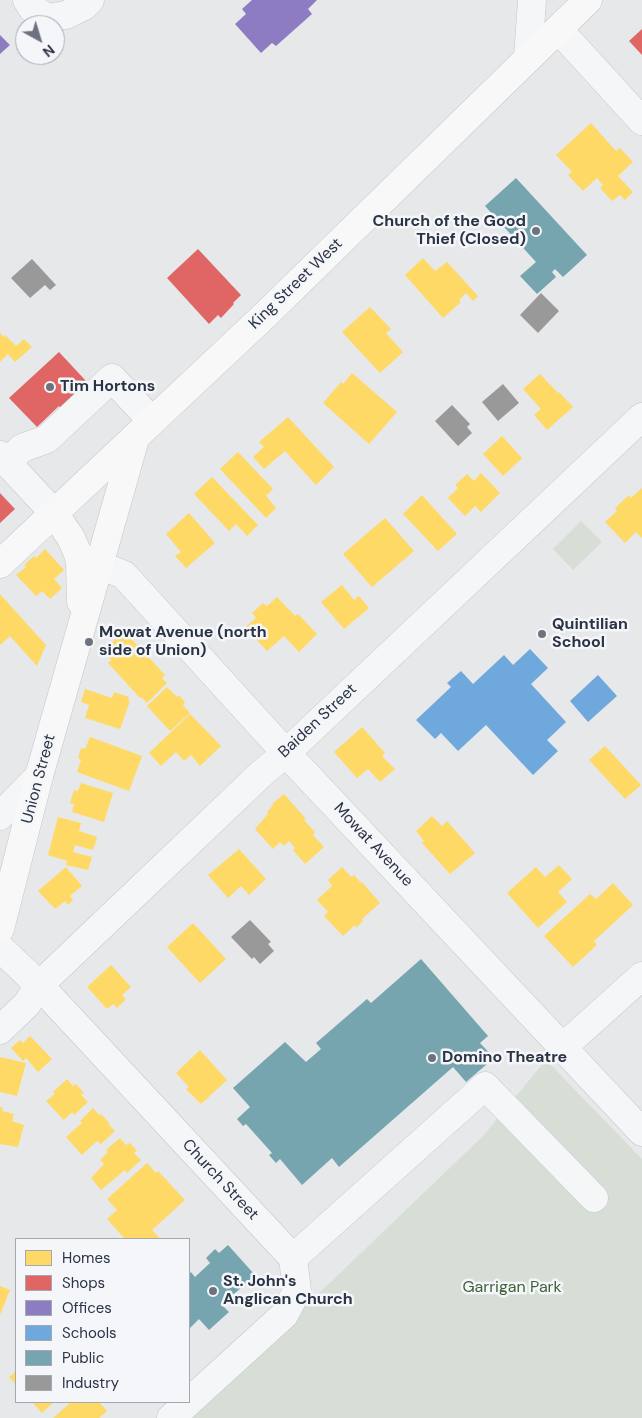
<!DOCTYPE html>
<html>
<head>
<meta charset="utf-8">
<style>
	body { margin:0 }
	#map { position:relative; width:642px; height:1418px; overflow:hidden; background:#e6e8ea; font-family:"DM Sans",sans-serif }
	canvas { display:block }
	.legend { position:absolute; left:15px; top:1238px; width:175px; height:165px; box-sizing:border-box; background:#f4f6f9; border:1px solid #a4a8b1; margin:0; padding:6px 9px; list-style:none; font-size:15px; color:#2b3445 }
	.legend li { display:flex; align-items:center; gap:10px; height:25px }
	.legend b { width:25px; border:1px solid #a4a8b1 }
	.north { position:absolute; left:15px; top:15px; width:50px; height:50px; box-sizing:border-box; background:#f4f6f9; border:1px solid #a4a8b1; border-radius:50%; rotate:141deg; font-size:14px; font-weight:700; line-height:20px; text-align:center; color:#2b3445 }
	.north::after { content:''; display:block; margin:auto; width:18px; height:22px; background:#6c737f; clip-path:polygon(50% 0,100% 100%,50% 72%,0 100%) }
</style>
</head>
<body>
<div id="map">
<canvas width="642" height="1418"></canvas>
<ul class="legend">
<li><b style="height:14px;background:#ffd966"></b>Homes</li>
<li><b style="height:14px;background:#e06666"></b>Shops</li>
<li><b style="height:14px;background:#8e7cc3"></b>Offices</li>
<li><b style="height:14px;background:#6fa8dc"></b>Schools</li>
<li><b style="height:14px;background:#76a5af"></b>Public</li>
<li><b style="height:14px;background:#999"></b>Industry</li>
</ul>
<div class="north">N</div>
</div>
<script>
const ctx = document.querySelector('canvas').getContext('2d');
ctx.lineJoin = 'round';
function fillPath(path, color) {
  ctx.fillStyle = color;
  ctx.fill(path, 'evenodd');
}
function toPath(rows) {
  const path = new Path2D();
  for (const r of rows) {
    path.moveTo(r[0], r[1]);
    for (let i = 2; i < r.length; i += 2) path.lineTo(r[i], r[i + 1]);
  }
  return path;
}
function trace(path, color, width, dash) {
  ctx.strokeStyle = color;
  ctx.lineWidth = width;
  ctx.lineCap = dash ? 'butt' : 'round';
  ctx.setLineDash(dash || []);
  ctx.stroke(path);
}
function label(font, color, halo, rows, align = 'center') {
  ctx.font = font + ' "DM Sans",sans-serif';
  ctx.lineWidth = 5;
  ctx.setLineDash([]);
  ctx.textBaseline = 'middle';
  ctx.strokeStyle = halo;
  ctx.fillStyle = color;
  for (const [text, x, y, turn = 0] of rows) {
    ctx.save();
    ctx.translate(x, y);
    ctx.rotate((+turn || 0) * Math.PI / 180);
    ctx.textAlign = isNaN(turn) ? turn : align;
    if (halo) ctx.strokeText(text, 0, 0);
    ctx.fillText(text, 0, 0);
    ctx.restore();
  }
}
fillPath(toPath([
	[581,521,602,542,573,570,553,549],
	[546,1060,642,1159,642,1418,189,1418,483,1136]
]), '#d6ded6');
fillPath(toPath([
	[591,123,616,151,620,148,633,162,618,176,633,192,625,200,620,195,612,201,600,188,603,185,597,178,583,191,568,175,572,172,556,155],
	[423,258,435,271,447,262,478,296,473,301,466,293,459,300,461,302,443,318,405,275],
	[370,307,391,329,386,333,403,352,380,373,342,332],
	[0,333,4,337,5,335,16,346,24,339,32,347,15,362,8,354,0,362],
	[352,373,397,412,369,444,323,403,341,382,343,384],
	[540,374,558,393,559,392,573,407,547,430,534,415,541,409,523,389],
	[288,417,334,467,316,485,285,451,264,469,253,457,264,447,259,442],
	[502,436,522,458,503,476,483,454],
	[238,452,273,489,266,496,276,508,266,518,220,469],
	[481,473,500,493,481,512,475,506,465,516,448,498,458,488,455,485,467,474,474,481],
	[212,477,258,525,247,536,236,524,229,531,194,494],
	[642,488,642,538,636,532,625,543,605,522,617,511,615,508,629,495,631,498],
	[422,495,457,534,438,551,403,514],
	[189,513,215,543,186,568,175,556,181,552,166,534],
	[385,518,414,551,372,587,343,554],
	[45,549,64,570,54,579,62,588,50,599,42,591,36,596,16,575,26,567,24,565,34,556,36,558],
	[342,585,354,600,359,596,369,608,344,629,321,602],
	[0,594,46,645,37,666,10,636,0,645],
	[277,597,295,616,298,614,317,634,299,652,284,636,267,651,245,627,256,618,252,613,263,603,267,606],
	[124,631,165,675,162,678,167,683,147,703,141,697,140,698,108,663,111,660,103,651],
	[167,687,177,697,179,695,185,702,183,705,190,713,170,731,147,706],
	[85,689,112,698,114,692,129,697,128,700,130,701,120,729,85,718,89,705,81,702],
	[190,714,221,746,200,766,191,755,184,761,176,752,161,766,149,753],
	[362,727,385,753,382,756,395,769,380,782,368,769,357,778,334,752],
	[90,737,142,756,129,791,77,772,81,760,78,758,81,748,85,749],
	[605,746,641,785,625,799,589,760],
	[81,783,113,793,104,822,72,812,74,804,70,803,74,790,78,791],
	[284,794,306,819,304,820,315,832,313,835,324,847,305,864,293,850,295,848,289,841,284,846,280,842,273,849,255,829,268,814,267,812,273,805,272,804],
	[432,816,442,826,447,821,475,853,450,874,422,843,424,841,416,831],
	[58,817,81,823,79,831,97,837,93,850,75,845,73,852,92,857,88,870,66,865,67,861,48,855],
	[239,849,266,879,249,895,241,886,228,898,208,875],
	[559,865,572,879,558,892,567,902,538,928,507,893,536,867,545,877],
	[66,867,82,886,70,896,73,900,68,905,65,901,55,909,38,891],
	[342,867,351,877,354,875,361,883,362,882,380,903,362,919,363,921,356,928,355,925,343,936,324,916,328,912,317,900,332,886,328,880],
	[613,883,633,905,594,941,597,945,573,967,544,936,590,894,596,899],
	[193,923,226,959,200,983,167,947],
	[111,965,131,987,122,995,126,999,117,1008,113,1004,107,1009,87,987],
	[30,1036,52,1059,38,1072,26,1058,23,1061,11,1048,20,1040,23,1043],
	[200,1050,227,1080,201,1104,186,1089,189,1087,176,1073],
	[0,1057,26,1063,17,1096,0,1092],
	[67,1079,73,1086,76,1084,84,1093,81,1095,88,1102,74,1115,72,1112,64,1120,46,1101,55,1094,53,1092],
	[0,1107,3,1108,2,1111,14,1114,12,1121,24,1125,18,1147,0,1144],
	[93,1108,99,1115,101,1114,110,1124,109,1125,115,1131,101,1144,97,1141,82,1155,66,1137,82,1123,80,1121],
	[120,1138,126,1145,130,1143,137,1151,134,1153,141,1160,127,1173,125,1170,101,1190,91,1178,104,1164,100,1160,108,1152,106,1150],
	[147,1163,156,1173,158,1171,185,1200,152,1230,161,1239,125,1239,107,1219,117,1210,107,1199],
	[0,1286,10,1290,0,1315],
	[16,1371,16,1385,9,1377],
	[32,1402,54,1402,42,1413],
	[71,1402,99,1402,107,1411,99,1418,53,1418]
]), '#ffd966');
fillPath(toPath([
	[642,29,642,55,629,41],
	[198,249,241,295,233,303,234,304,221,318,218,315,209,324,167,278],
	[59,352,86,381,73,393,76,396,61,409,59,406,37,427,9,398],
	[0,493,15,509,0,523]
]), '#e06666');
fillPath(toPath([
	[252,0,317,0,308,9,312,14,276,46,272,43,261,53,235,24,246,14,242,9],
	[0,35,10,45,0,54]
]), '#8e7cc3');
fillPath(toPath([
	[530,649,548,668,531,684,566,722,547,740,558,751,533,775,486,725,458,751,441,733,435,739,416,720,451,687,447,683,461,671,473,684,504,655,513,665],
	[598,675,617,696,588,722,570,701]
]), '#6fa8dc');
fillPath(toPath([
	[516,178,587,255,563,277,555,269,552,272,556,277,537,294,520,276,536,262,485,206],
	[421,959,488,1036,480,1043,494,1058,466,1082,453,1067,339,1167,332,1158,302,1185,280,1159,276,1163,269,1155,272,1153,246,1124,243,1126,237,1119,250,1107,233,1088,285,1042,306,1062,321,1049,316,1043,367,999,371,1003],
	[228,1245,255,1275,222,1305,229,1312,209,1330,199,1319,189,1329,189,1275,191,1272,195,1277,210,1263,206,1258,215,1249,219,1253]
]), '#76a5af');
fillPath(toPath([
	[32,259,56,285,50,290,45,285,30,298,11,278],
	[541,293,559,311,538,333,520,315],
	[503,384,519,403,498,421,482,402],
	[452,405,470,424,467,427,472,433,458,446,435,421],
	[250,920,271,942,268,944,274,951,260,964,254,957,252,959,231,937]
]), '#999');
const minor = toPath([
	[27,0,32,8,47,18,66,15,84,6,90,0],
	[558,29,642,121],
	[528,58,532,0],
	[0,455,54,513],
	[7,463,22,448,47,439,112,378,152,421],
	[100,565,124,575,286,753,642,1132],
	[0,816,39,776],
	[0,948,39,985,293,1258,297,1291,284,1315,171,1418],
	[0,1030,27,1004,39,985,51,974,261,774,286,753,642,417],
	[563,1047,642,976],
	[293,1258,485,1086,594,1198]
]);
const major = toPath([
	[54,513,71,538,78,554,80,563,81,602],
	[0,564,262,318,588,0],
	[0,929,39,776,135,439]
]);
trace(minor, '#c4c6c8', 29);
trace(major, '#c2c5c8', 29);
trace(minor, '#f5f6f7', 28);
trace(major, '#f8f8f8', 28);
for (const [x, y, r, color] of [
	[536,231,5,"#6c737f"],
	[50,387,5,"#6c737f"],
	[542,634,5,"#6c737f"],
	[89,642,5,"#6c737f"],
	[432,1058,5,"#6c737f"],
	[213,1291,5,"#6c737f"]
]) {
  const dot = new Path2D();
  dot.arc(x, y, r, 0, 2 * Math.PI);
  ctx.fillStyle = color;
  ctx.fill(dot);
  trace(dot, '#f4f6f9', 2);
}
label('bold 16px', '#2b3445', '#f4f6f9', [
	["Church of the Good",526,222,"right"],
	["Thief (Closed)",526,240,"right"],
	["Tim Hortons",60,387],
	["Quintilian",552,625],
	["School",552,643],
	["Mowat Avenue (north",99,633],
	["side of Union)",99,651],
	["Domino Theatre",442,1058],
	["St. John's",223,1282],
	["Anglican Church",223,1300]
], 'left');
label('16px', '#2b3445', '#f4f6f9', [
	["King Street West",296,284,-44],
	["Baiden Street",318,721,-43],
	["Union Street",39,779,-75],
	["Mowat Avenue",373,845,47],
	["Church Street",220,1180,47]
]);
label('16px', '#3f6138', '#f4f6f9', [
	["Garrigan Park",512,1288]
]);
</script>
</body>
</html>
